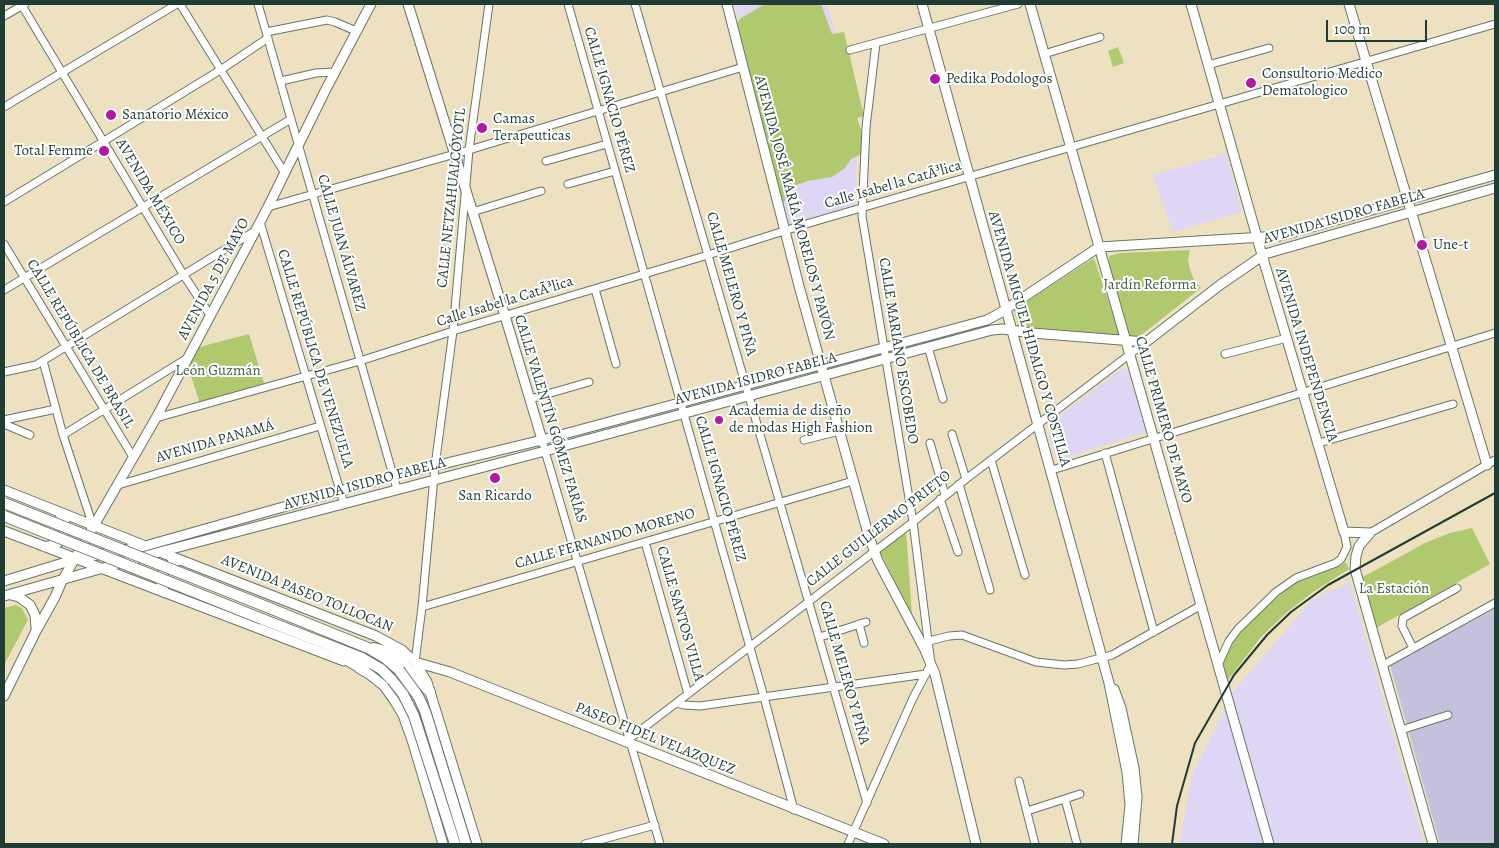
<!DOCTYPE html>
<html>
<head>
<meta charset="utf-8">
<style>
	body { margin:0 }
	#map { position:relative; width:1499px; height:848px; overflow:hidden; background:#ede1c2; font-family:Alegreya,serif }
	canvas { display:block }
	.frame { position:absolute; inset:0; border:5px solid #1f3d34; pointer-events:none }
	.scale { position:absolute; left:1326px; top:20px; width:101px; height:22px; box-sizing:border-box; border:2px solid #1f3d34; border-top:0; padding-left:6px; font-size:15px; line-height:18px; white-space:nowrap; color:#1f3d34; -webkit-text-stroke:4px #fff; paint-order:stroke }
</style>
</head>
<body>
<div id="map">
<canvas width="1499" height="848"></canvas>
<div class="frame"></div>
<div class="scale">100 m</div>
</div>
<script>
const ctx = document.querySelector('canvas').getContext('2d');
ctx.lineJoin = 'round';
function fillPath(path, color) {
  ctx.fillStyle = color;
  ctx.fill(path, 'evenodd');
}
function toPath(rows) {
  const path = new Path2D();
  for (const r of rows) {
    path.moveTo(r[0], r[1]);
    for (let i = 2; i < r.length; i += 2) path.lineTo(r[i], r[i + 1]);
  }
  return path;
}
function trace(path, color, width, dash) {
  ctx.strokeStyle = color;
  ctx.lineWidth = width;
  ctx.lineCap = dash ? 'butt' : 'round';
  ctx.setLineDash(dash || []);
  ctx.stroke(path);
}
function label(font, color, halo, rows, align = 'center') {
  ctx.font = font + ' Alegreya,serif';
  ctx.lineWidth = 4;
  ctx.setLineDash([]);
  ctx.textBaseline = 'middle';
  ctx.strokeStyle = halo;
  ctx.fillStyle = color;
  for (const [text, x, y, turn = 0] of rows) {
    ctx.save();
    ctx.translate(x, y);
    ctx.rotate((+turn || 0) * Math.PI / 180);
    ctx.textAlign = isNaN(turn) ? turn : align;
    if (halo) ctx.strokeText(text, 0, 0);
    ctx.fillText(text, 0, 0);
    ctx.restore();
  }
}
fillPath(toPath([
	[735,4,827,4,858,117,855,205,786,224],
	[1226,154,1242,212,1173,232,1153,175],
	[1123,368,1128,370,1146,432,1057,460,1049,434,1049,429,1053,421],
	[1350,582,1424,844,1180,844,1191,778,1232,693,1312,600]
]), '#dfd5f5');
fillPath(toPath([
	[1495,609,1495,844,1440,844,1390,665]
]), '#c3c1db');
fillPath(toPath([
	[765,4,821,4,832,34,844,32,864,116,857,118,863,136,862,154,851,159,845,168,832,177,808,181,796,185,783,203,736,24,741,18],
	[1118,47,1124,63,1113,67,1108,51],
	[1190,250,1188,259,1190,270,1194,280,1201,288,1140,336,1134,338,1128,335,1109,265,1109,256,1120,253],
	[1094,258,1120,336,1019,328,1014,310],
	[249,334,264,383,201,407,188,367,199,347],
	[1472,528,1490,564,1376,628,1363,577,1425,543,1450,533],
	[906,531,912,615,880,552],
	[1346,562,1349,569,1313,592,1286,613,1261,637,1227,681,1223,666,1225,656,1238,636,1262,610,1293,584,1338,567],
	[15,605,22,608,28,620,4,665,4,608]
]), '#b1c96e');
const minor = toPath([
	[21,4,183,274,210,315],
	[180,4,284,172],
	[258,4,397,489],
	[568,4,764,697,794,810],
	[635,4,867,803],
	[4,16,25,4],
	[266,32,327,20,335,22,356,31],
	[850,50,1018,4],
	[1044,54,1100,37],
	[1208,65,1269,48],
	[281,81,316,73,335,72],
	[4,107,177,4],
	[546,161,607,144],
	[568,184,615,171],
	[4,202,222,69,268,38],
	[268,207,469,150,743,67],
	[472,212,541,191],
	[260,222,344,504],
	[4,244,133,457],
	[595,289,616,364],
	[4,290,291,119],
	[928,347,943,399],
	[1225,354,1287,338],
	[43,361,63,435,93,526],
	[4,372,36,365,255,231],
	[530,399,589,382],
	[156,418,360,361,453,331,708,255,806,224,1495,24],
	[4,420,56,409],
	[4,424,30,435],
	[952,434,966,479],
	[63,435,186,359],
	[804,440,839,431],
	[930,443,945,495],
	[1319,443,1453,404],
	[545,451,660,844],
	[1105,453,1154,632],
	[991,460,1025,575],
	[1052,470,1495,333],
	[959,484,990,590],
	[118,485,320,426],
	[940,499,958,552],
	[1370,533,1495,460],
	[645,542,688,694],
	[422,607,853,481],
	[859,624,864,643],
	[820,637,866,622],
	[929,641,949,636,962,635,1036,662,1064,665,1078,664,1112,655,1200,606],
	[1413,648,1402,626,1403,618,1457,588],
	[415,662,422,607,435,466,453,331,469,150,489,4],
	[1218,665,1229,641,1238,629,1276,592,1296,578,1336,563,1341,559,1347,547,1344,532],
	[1383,665,1495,603],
	[676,703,684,705,700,706,926,674],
	[1401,730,1448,715],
	[629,739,913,522,966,479,1146,342],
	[1019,781,1035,844],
	[1065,799,1077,844],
	[1027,811,1080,794],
	[585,844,655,825],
	[848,844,913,698,931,664,913,522,862,216,866,127,876,43]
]);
const major = toPath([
	[408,4,505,316,543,443],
	[727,4,799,286,869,537,878,561,925,650,935,674,976,844],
	[922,4,1109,683,1127,772,1130,805,1126,844],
	[1030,4,1269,844],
	[1191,4,1262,255,1344,532,1370,533],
	[1349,4,1487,465],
	[4,490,143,545],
	[4,531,344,661],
	[1370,533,1359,546,1356,556,1355,569,1433,844],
	[45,547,58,543,63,536,65,523,59,512],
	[160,552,376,636,402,650,415,662,427,682,477,844],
	[4,581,76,559,145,546,393,476,542,440,987,320,1000,313,1099,247,1280,236,1495,175],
	[165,593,161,584,163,573,172,563,180,560],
	[11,595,19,597,30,605,35,615,36,628],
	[4,596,160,552,545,451,992,330,1003,329,1032,333,1146,342,1220,285,1265,254,1495,188],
	[415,662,450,672,884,844],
	[360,669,369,674,384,686,394,700,403,715,412,740,443,844],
	[1114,689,1121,708,1134,768,1137,797,1133,844],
	[4,696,36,631,55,597,62,581,156,418,268,207,325,91,371,4]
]);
const highway = toPath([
	[267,607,368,648,385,658,399,670],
	[262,619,362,658,381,669,392,680],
	[374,648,386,651,397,657,430,692],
	[336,653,365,671]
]);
trace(minor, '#677666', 9);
trace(major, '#677666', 11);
trace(highway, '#677666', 12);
trace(minor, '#fff', 7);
trace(major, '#fff', 9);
trace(highway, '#fff', 10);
trace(toPath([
	[1172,844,1177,806,1195,743,1234,675,1267,635,1291,612,1328,585,1495,493]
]), '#1f3d34', 2);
const highwayBridge = toPath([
	[4,503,267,607],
	[4,516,262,619],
	[399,670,418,696,425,711,466,844],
	[392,680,403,694,414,716,455,844]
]);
trace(highwayBridge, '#677666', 12, []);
trace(highwayBridge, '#fff', 10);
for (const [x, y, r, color] of [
	[935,79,6,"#b5179e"],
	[1251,83,6,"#b5179e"],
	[111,115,6,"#b5179e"],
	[482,128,6,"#b5179e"],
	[104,151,6,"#b5179e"],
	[1422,245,6,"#b5179e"],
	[719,420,5,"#b5179e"],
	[495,478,6,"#b5179e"]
]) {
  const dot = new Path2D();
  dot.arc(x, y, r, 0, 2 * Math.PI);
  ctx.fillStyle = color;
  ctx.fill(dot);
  trace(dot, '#fff', 2);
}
label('15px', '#1f3d34', '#fff', [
	["Consultorio Medico",1262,74],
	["Dematologico",1262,91],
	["Pedika Podologos",946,79],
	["Sanatorio México",122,115],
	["Camas",493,119],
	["Terapeuticas",493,136],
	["Total Femme",93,151,"right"],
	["Une-t",1433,245],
	["Academia de diseño",729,411],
	["de modas High Fashion",729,428],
	["San Ricardo",495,496,"center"]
], 'left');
label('15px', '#1f3d34', '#fff', [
	["CALLE IGNACIO PÉREZ",609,100,74],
	["Calle Isabel la CatÃ³lica",893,185,-16],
	["AVENIDA MÉXICO",150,192,59],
	["CALLE NETZAHUALCÓYOTL",452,198,-84],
	["AVENIDA JOSÉ MARÍA MORELOS Y PAVÓN",794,208,75],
	["AVENIDA ISIDRO FABELA",1344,217,-16],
	["CALLE JUAN ÁLVAREZ",341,243,74],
	["AVENIDA 5 DE MAYO",214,279,-62],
	["CALLE MELERO Y PIÑA",731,284,74],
	["Calle Isabel la CatÃ³lica",505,302,-17],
	["AVENIDA MIGUEL HIDALGO Y COSTILLA",1029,339,74],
	["CALLE REPÚBLICA DE BRASIL",80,344,59],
	["CALLE MARIANO ESCOBEDO",898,351,81],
	["AVENIDA INDEPENDENCIA",1306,355,73],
	["CALLE REPÚBLICA DE VENEZUELA",315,359,73],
	["AVENIDA ISIDRO FABELA",756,379,-15],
	["CALLE VALENTÍN GÓMEZ FARÍAS",550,419,73],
	["CALLE PRIMERO DE MAYO",1163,420,74],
	["AVENIDA PANAMÁ",215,442,-16],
	["AVENIDA ISIDRO FABELA",365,484,-15],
	["CALLE IGNACIO PÉREZ",720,489,74],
	["CALLE GUILLERMO PRIETO",879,529,-38],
	["CALLE FERNANDO MORENO",605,539,-16],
	["AVENIDA PASEO TOLLOCAN",307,594,22],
	["CALLE SANTOS VILLA",680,614,74],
	["CALLE MELERO Y PIÑA",844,673,74],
	["PASEO FIDEL VELAZQUEZ",655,739,22]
]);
label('15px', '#446042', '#fff', [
	["Jardín Reforma",1150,285],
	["León Guzmán",218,371],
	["La Estación",1394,589]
]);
</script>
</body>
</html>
